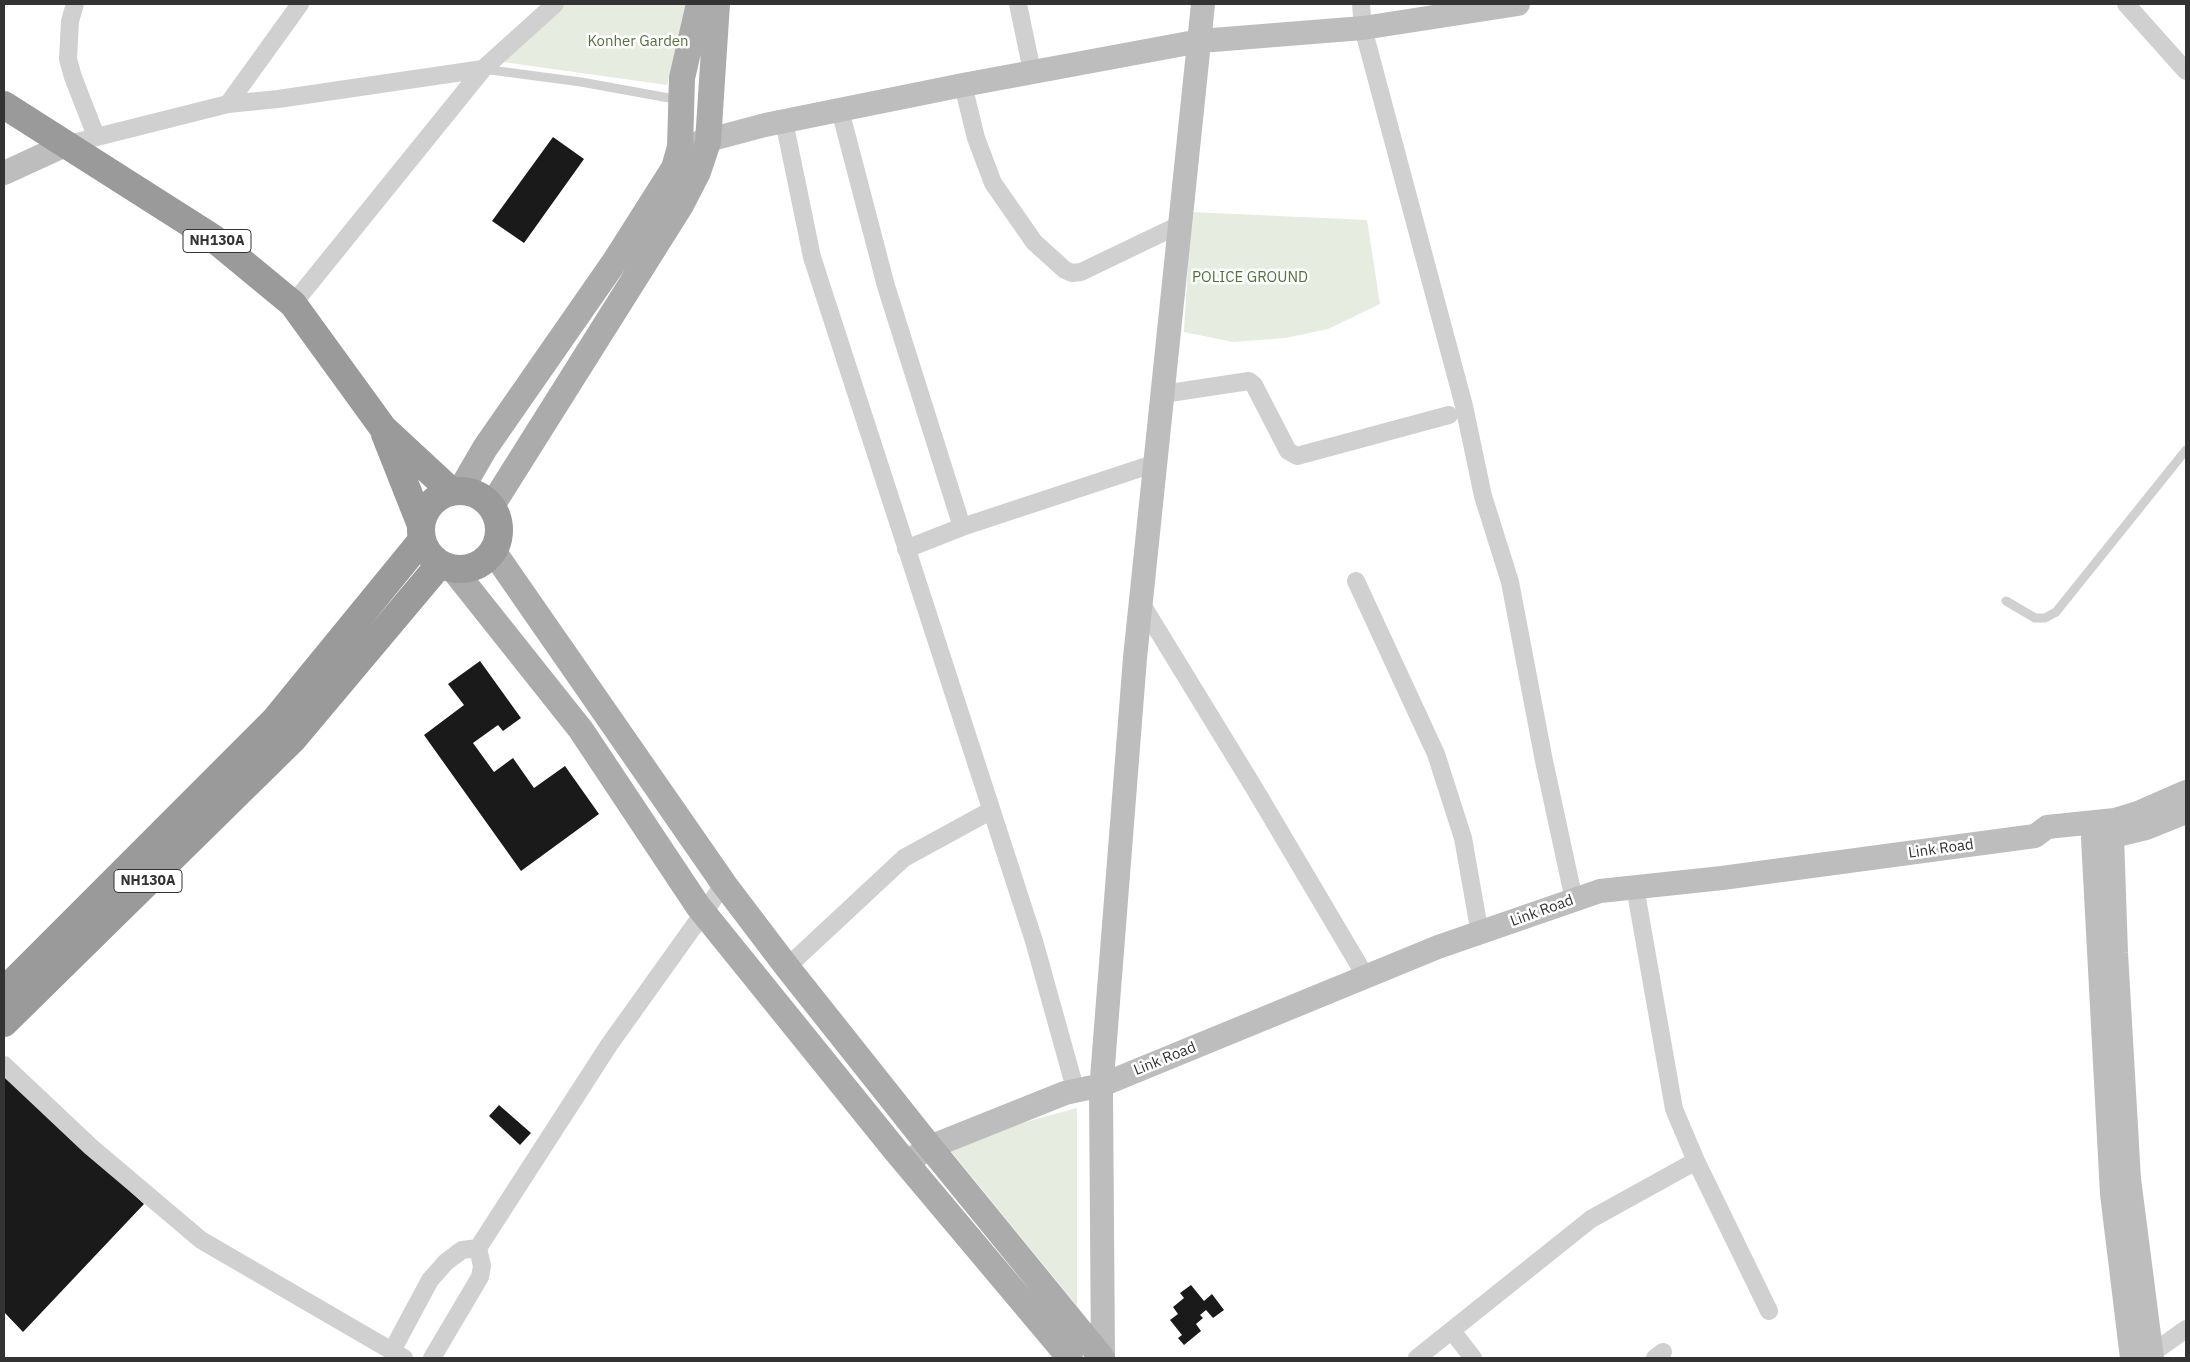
<!DOCTYPE html>
<html>
<head>
<meta charset="utf-8">
<style>
	body { margin:0 }
	#map { position:relative; width:2190px; height:1362px; overflow:hidden; background:#fff; font-family:"IBM Plex Sans",sans-serif }
	canvas { display:block }
	.frame { position:absolute; inset:0; border:5px solid #333; pointer-events:none }
</style>
</head>
<body>
<div id="map">
<canvas width="2190" height="1362"></canvas>
<div class="frame"></div>
</div>
<script>
const ctx = document.querySelector('canvas').getContext('2d');
ctx.lineJoin = 'round';
function fillPath(path, color) {
  ctx.fillStyle = color;
  ctx.fill(path, 'evenodd');
}
function toPath(rows) {
  const path = new Path2D();
  for (const r of rows) {
    if (r.length === 3) {
      path.moveTo(r[0] + r[2], r[1]);
      path.arc(r[0], r[1], r[2], 0, 2 * Math.PI);
      continue;
    }
    path.moveTo(r[0], r[1]);
    for (let i = 2; i < r.length; i += 2) path.lineTo(r[i], r[i + 1]);
  }
  return path;
}
function trace(path, color, width, dash) {
  ctx.strokeStyle = color;
  ctx.lineWidth = width;
  ctx.lineCap = dash ? 'butt' : 'round';
  ctx.setLineDash(dash || []);
  ctx.stroke(path);
}
function label(font, color, halo, rows, align = 'center') {
  ctx.font = font + ' "IBM Plex Sans",sans-serif';
  ctx.lineWidth = 5;
  ctx.setLineDash([]);
  ctx.textBaseline = 'middle';
  ctx.strokeStyle = halo;
  ctx.fillStyle = color;
  for (const [text, x, y, turn = 0] of rows) {
    ctx.save();
    ctx.translate(x, y);
    ctx.rotate((+turn || 0) * Math.PI / 180);
    ctx.textAlign = isNaN(turn) ? turn : align;
    if (halo) ctx.strokeText(text, 0, 0);
    ctx.fillText(text, 0, 0);
    ctx.restore();
  }
}
fillPath(toPath([
	[561,4,687,4,667,85,503,62],
	[1191,212,1367,220,1380,304,1328,329,1285,338,1233,342,1184,332],
	[1077,1108,1077,1306,945,1144]
]), '#e6ecdf');
fillPath(toPath([
	[553,137,584,159,524,243,492,221],
	[480,661,521,718,503,731,498,725,473,743,494,772,513,758,534,788,565,766,599,814,521,871,424,735,464,705,448,684],
	[4,1076,144,1204,23,1332,4,1312],
	[499,1105,531,1133,520,1145,489,1116],
	[1191,1285,1204,1301,1212,1294,1224,1310,1213,1318,1206,1310,1200,1315,1203,1318,1196,1324,1201,1331,1184,1345,1178,1338,1182,1335,1170,1320,1178,1314,1173,1307,1184,1298,1180,1293]
]), '#1a1a1a');
trace(toPath([
	[483,69,581,82,680,100],
	[2006,601,2035,618,2045,618,2056,612,2186,450]
]), '#d0d0d0', 9);
trace(toPath([
	[75,4,70,21,68,59,73,77,96,136],
	[1018,4,1032,71],
	[1361,4,1363,28,1464,406,1483,496,1510,582,1544,761,1574,900],
	[2126,4,2186,71],
	[963,85,976,138,993,183,1034,242,1065,270,1072,273,1081,272,1181,224],
	[228,104,300,4],
	[840,110,886,286,962,527],
	[784,121,812,257,1034,941,1076,1092],
	[65,145,228,104,278,99,483,69,555,4],
	[293,304,483,69],
	[1163,394,1249,381,1254,385,1288,451,1297,456,1449,415],
	[906,549,962,527,1156,463],
	[1356,581,1436,754,1463,838,1480,934],
	[1141,603,1256,791,1366,977],
	[1635,887,1674,1109,1696,1161,1769,1311],
	[787,967,904,858,990,811],
	[4,1065,91,1147,201,1240,404,1358],
	[1452,1331,1473,1358],
	[392,1351,430,1280,446,1262,462,1250,478,1248],
	[2151,1354,2186,1329],
	[432,1358,480,1277,482,1266,478,1248,609,1045,724,884],
	[1417,1358,1591,1219,1696,1161],
	[1655,1358,1663,1352]
]), '#d0d0d0', 18);
trace(toPath([
	[690,145,765,125,963,85,1200,41,1363,28,1518,4],
	[4,173,65,145],
	[2121,834,2146,828,2186,812],
	[2112,836,2116,953,2129,1179,2152,1358],
	[2093,838,2112,1194,2132,1358],
	[906,1163,930,1147,1065,1093,1102,1085,1438,947,1600,891,1722,878,2035,836,2047,827,2115,820,2138,813,2186,792],
	[1103,1358,1101,1091,1135,658,1203,4]
]), '#bdbdbd', 24);
trace(toPath([
	[460,491,485,448,615,261,674,168,680,147,682,78,699,4],
	[491,507,681,205,698,172,708,142,717,4],
	[493,551,724,884,787,967,930,1147,1102,1358],
	[453,569,581,730,698,906,896,1151,1070,1358]
]), '#ababab', 26);
trace(toPath([
	[4,105,213,238,293,304,383,428,452,492],
	[385,434,421,525],
	[460,530,39],
	[4,991,274,721,422,540],
	[4,1023,293,739,440,564]
]), '#9a9a9a', 28);
for (const [x, y, w] of [
	[217,241,68],
	[148,881,68]
]) {
  const box = new Path2D();
  box.roundRect(x - w / 2, y - 11.5, w, 23, 4);
  ctx.fillStyle = '#fff';
  ctx.fill(box);
  trace(box, '#333', 1);
}
label('bold 14px', '#333', null, [
	["NH130A",217,241],
	["NH130A",148,881]
]);
label('15px', '#56703f', '#fff', [
	["Konher Garden",638,42],
	["POLICE GROUND",1250,278]
]);
label('15px', '#333', '#fff', [
	["Link Road",1941,849,-8],
	["Link Road",1542,911,-20],
	["Link Road",1165,1059,-22]
]);
</script>
</body>
</html>
